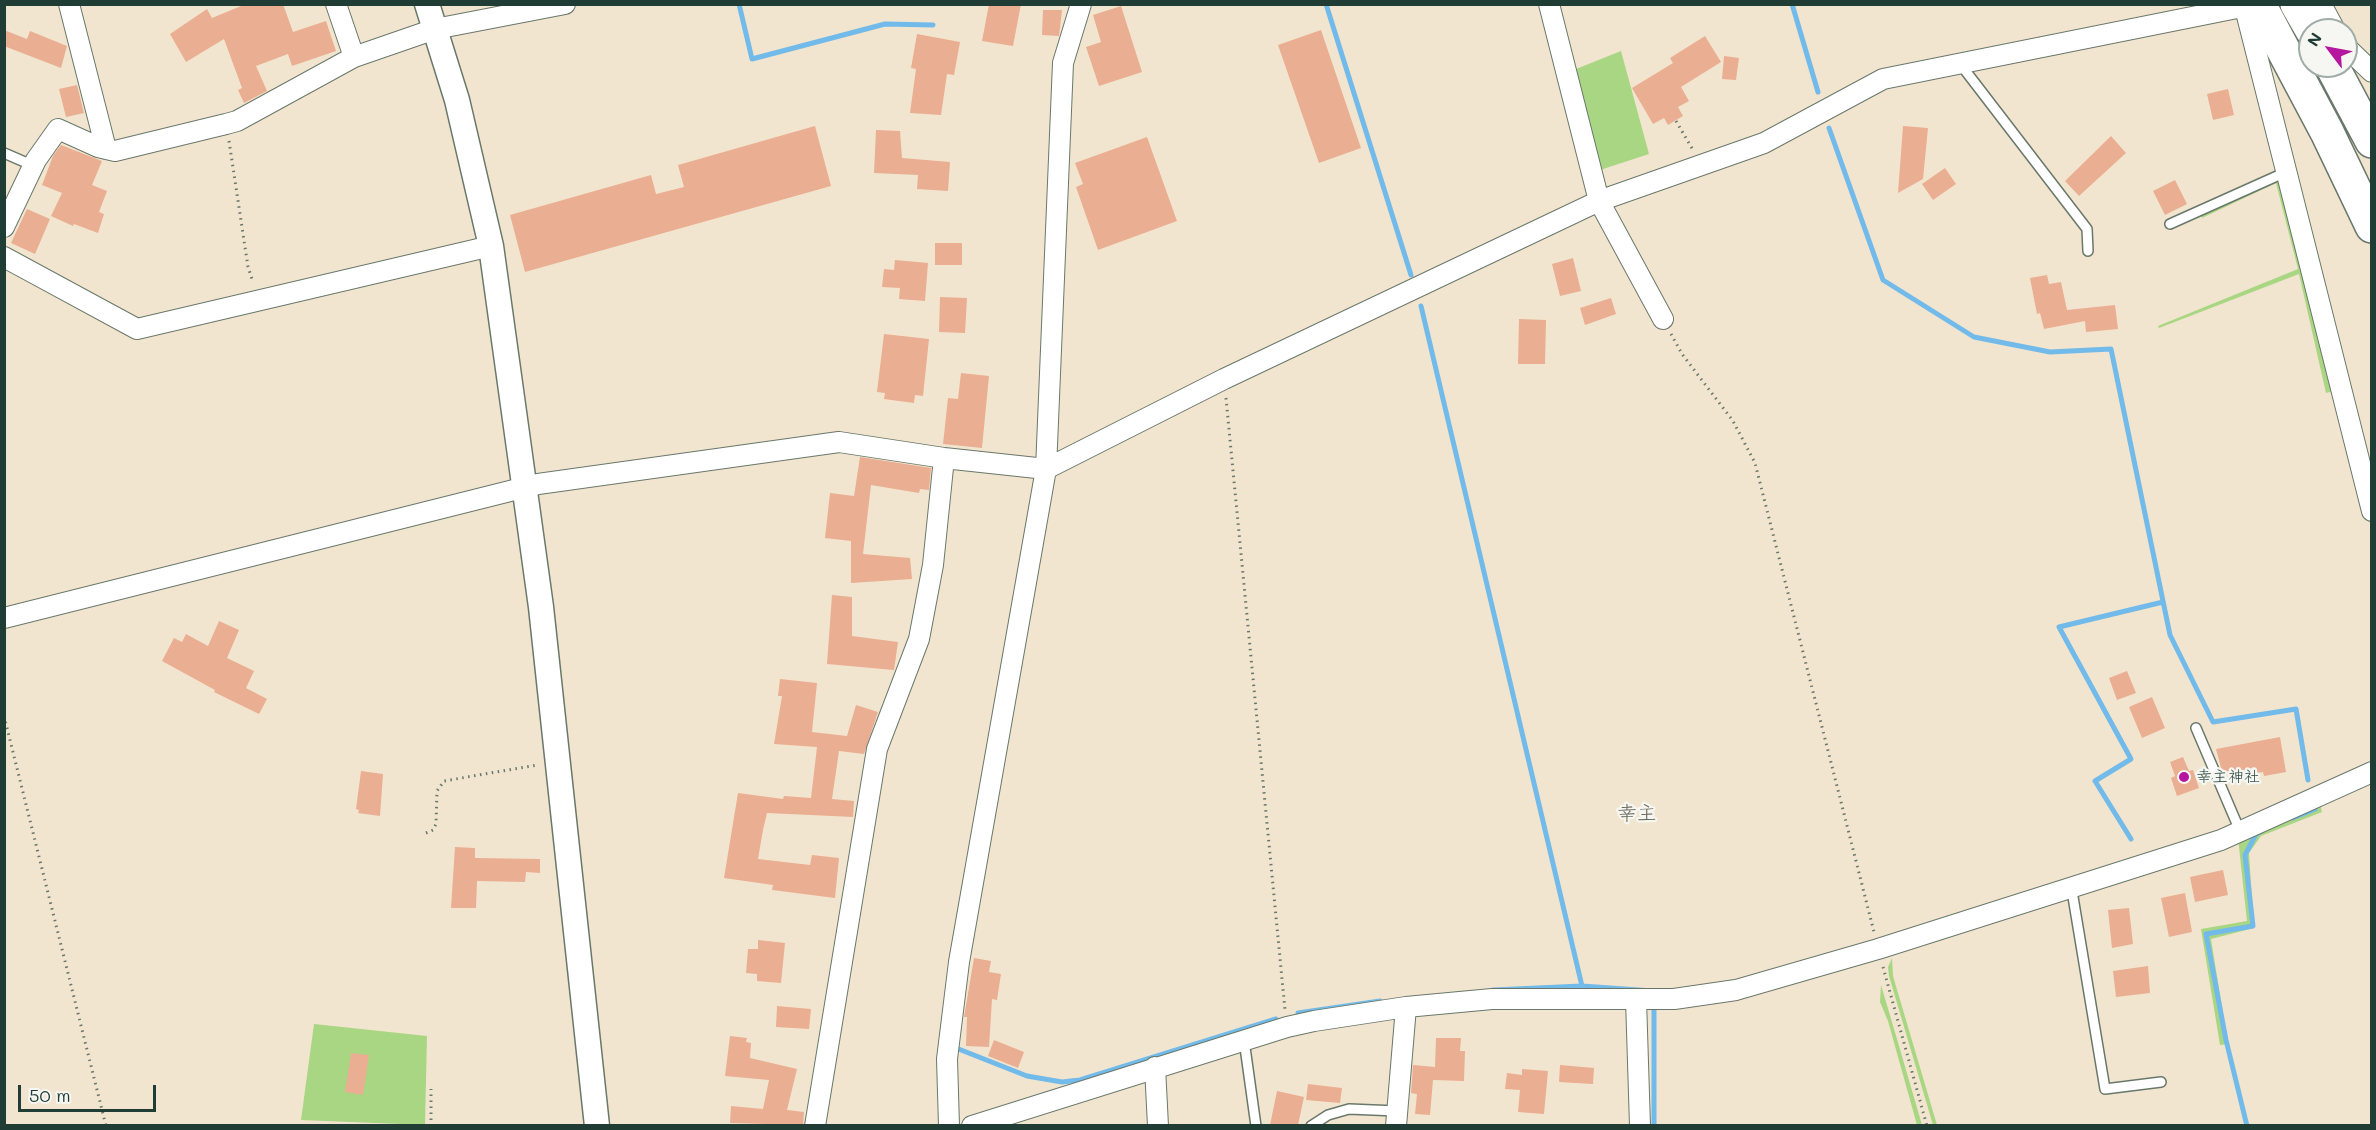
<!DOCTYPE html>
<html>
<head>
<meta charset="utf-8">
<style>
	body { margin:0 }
	#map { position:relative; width:2376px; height:1130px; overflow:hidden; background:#f2e5cf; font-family:Mali,sans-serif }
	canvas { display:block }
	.frame { position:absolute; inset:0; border:6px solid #1f3d34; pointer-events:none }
	.north { position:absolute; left:2298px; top:18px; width:60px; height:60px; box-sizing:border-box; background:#f6f6f2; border:2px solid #a0aca6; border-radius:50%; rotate:302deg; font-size:16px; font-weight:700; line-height:24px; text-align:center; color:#1f3d34 }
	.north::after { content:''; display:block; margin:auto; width:21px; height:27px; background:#b5179e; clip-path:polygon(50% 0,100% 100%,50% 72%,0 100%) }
	.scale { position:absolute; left:18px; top:1085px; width:138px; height:27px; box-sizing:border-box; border:3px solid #1f3d34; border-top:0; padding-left:8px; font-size:18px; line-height:21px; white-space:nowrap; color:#1f3d34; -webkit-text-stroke:4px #f6f6f2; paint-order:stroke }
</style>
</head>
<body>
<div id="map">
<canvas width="2376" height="1130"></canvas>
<div class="frame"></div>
<div class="north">N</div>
<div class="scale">50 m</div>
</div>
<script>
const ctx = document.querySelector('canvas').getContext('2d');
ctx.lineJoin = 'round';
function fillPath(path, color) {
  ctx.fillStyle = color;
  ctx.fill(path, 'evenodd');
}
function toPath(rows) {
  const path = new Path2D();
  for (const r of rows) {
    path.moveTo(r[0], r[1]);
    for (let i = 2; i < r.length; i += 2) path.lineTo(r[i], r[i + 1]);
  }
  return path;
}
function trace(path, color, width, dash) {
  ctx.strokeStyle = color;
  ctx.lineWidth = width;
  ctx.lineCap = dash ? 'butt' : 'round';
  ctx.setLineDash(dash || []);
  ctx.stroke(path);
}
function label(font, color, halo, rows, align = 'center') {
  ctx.font = font + ' Mali,"Klee One",sans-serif';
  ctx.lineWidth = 4.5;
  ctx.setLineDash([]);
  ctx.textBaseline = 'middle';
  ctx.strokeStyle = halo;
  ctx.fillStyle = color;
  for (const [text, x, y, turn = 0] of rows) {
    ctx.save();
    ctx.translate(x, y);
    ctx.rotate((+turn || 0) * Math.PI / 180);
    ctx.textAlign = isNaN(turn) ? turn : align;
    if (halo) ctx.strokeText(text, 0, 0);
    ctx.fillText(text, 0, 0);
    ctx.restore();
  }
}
fillPath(toPath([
	[1621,51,1649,154,1597,171,1571,71],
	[2281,177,2334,391,2326,393,2299,274,2159,328,2158,326,2298,269,2276,183,2202,218,2200,214],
	[2319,801,2322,812,2261,836,2249,853,2254,928,2211,939,2228,1044,2220,1045,2201,929,2247,921,2238,838],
	[1892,958,1893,976,1937,1125,1933,1125,1889,976,1888,967],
	[1881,985,1897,1039,1922,1125,1917,1125,1888,1021,1880,1002],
	[314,1024,427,1036,425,1125,301,1120]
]), '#a9d683');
trace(toPath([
	[739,4,752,59,885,24,933,25],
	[1326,4,1411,275],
	[1792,4,1818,92],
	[1829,128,1883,280,1974,337,2050,352,2111,349,2170,635,2213,722,2296,709,2308,780],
	[1421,306,1582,986,1653,991],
	[2293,818,2315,809],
	[2131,839,2095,781,2131,759,2059,627,2163,602],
	[1493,990,1582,986],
	[1298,1013,1380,1001],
	[956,1048,1027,1076,1062,1082,1080,1080,1276,1019],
	[1654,1126,1654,1009],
	[2247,1126,2226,1040,2206,934,2253,926,2245,855,2256,834,2260,832]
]), '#71bae9', 5);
fillPath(toPath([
	[246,4,283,4,293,32,326,21,336,51,292,66,288,54,256,66,267,91,244,103,238,90,242,88,224,39,186,62,170,34,207,9,212,18],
	[989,4,1021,4,1013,46,982,41],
	[1121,6,1142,72,1099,86,1086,47,1101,42,1093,15],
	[1043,10,1062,10,1059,36,1042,35],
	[4,30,27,39,30,31,67,46,61,68,4,46],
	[1321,30,1361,148,1319,163,1278,45],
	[917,34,960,42,954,75,947,74,941,115,910,113,916,69,911,68],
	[1705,36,1721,62,1681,87,1689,101,1678,107,1683,116,1668,125,1664,118,1653,124,1632,88,1673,63,1670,58],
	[1724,56,1739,58,1736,80,1722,79],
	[77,85,84,113,66,117,59,89],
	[2228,89,2234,115,2213,120,2207,94],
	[815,126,831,186,525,272,510,215,651,175,656,194,684,187,678,165],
	[1903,126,1928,128,1923,179,1898,193],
	[876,130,900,131,902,158,950,162,948,191,917,189,918,175,874,173],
	[2111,136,2126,153,2079,196,2065,181],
	[1147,137,1177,221,1098,250,1076,187,1083,184,1075,163],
	[61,145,102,161,92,185,107,191,99,212,104,214,98,233,74,224,73,226,51,216,62,193,42,185,53,156],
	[1945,168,1956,184,1933,200,1922,184],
	[2175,180,2187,204,2165,215,2153,191],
	[27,209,50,219,35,254,11,243],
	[935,243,962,243,962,265,935,265],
	[1573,258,1581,291,1560,296,1552,264],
	[895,260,928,263,925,301,899,299,900,288,882,287,884,269,894,270],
	[2047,275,2049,284,2061,282,2067,310,2115,305,2118,329,2086,332,2085,321,2044,329,2040,313,2037,314,2030,278],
	[940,297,967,298,965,333,939,332],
	[1611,298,1616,314,1585,325,1580,308],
	[1519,319,1546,320,1545,364,1518,364],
	[884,334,929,339,923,396,915,395,914,403,884,399,885,393,877,392],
	[961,373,989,376,982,448,943,444,948,398,958,399],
	[860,457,931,468,929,490,920,489,919,493,871,485,863,554,910,558,912,579,851,583,851,541,825,538,830,493,854,496],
	[832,595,852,597,852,636,898,642,894,670,827,664],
	[219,621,239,630,227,658,254,671,246,688,267,699,259,714,214,692,215,690,162,661,174,638,182,642,186,634,208,646],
	[2127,671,2136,693,2117,700,2109,678],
	[780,679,817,683,812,732,847,736,856,705,878,712,864,754,839,751,832,799,854,801,853,817,767,813,763,830,758,859,810,865,812,855,839,858,835,898,772,890,773,885,724,878,738,793,783,799,784,796,811,798,817,747,774,744,782,696,778,696],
	[2152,697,2165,728,2142,738,2129,707],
	[2280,737,2286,772,2264,776,2263,772,2256,773,2255,767,2223,775,2216,749],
	[2183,757,2189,771,2193,770,2199,788,2177,796,2171,778,2175,776,2170,762],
	[361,771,383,774,380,816,358,813,359,810,356,809],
	[455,847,475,848,475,858,540,859,540,873,526,872,525,882,477,881,476,908,451,908],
	[2223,870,2228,895,2195,902,2190,877],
	[2185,893,2192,932,2169,937,2161,898],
	[2129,908,2133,944,2112,948,2108,910],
	[758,940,785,943,781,983,757,981,757,974,746,973,748,949,758,949],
	[974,958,991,961,989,972,1001,974,997,1000,992,999,989,1047,966,1046,967,1017,964,1017],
	[2148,966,2150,993,2116,997,2113,971],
	[777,1006,811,1009,809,1029,776,1027],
	[730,1036,747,1038,746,1042,751,1043,750,1058,797,1069,787,1110,804,1112,803,1125,730,1123,731,1106,763,1109,769,1080,725,1076],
	[1436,1038,1461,1038,1460,1051,1465,1051,1464,1081,1433,1080,1430,1115,1415,1114,1417,1094,1411,1093,1413,1065,1435,1067],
	[994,1040,1024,1052,1018,1068,988,1056],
	[351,1053,369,1055,363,1095,345,1092],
	[1560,1065,1594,1068,1593,1084,1559,1082],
	[1522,1069,1548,1071,1544,1114,1518,1112,1520,1090,1505,1089,1507,1073,1522,1075],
	[1308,1084,1342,1088,1340,1103,1306,1100],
	[1277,1091,1304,1097,1298,1125,1270,1125]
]), '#eaae92');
const service = toPath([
	[1961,65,2087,229,2088,251],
	[4,153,34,166],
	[2170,224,2286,172],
	[2196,728,2240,831],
	[2071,885,2105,1089,2161,1082],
	[1244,1040,1256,1126],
	[1311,1126,1328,1115,1349,1109,1397,1111]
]);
const minor = toPath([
	[69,4,106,149],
	[336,4,354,57],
	[1549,4,1599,201,1663,319],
	[2321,4,2335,30],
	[2245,8,2372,511],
	[2346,47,2372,72],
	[4,227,36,160,58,129,98,147,115,151,226,124,237,121,354,57,435,29,565,4],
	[4,257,137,329,491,246],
	[4,618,538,484,839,442,944,458,1046,469,1224,379,1599,201,1764,143,1883,79,2257,4],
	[1636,999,1640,1126],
	[1155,1067,1158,1126],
	[815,1126,877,749,919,639,933,565,944,458],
	[949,1126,947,1059,959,962,1046,469,1063,63,1081,4],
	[972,1126,1287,1027,1314,1021,1406,1007,1492,999,1674,999,1736,990,1878,949,2221,840,2372,772],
	[1396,1126,1406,1007]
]);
const tertiary = toPath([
	[427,4,457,100,491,246,541,607,597,1126]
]);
const motorway = toPath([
	[2259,4,2327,132,2372,226],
	[2297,4,2312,30],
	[2332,66,2372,141]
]);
trace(service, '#69786a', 12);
trace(minor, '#69786a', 22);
trace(tertiary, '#69786a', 27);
trace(motorway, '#69786a', 36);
trace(toPath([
	[1676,121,1693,150],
	[229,141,248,267,253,282],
	[1671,334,1682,354,1733,421,1755,463,1874,932],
	[1226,398,1285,1010],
	[4,716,106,1126],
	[426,833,433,830,436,824,437,791,444,781,537,765],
	[1883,967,1927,1126],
	[431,1126,431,1089]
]), '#69786a', 3, [1.5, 4.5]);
trace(service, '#fff', 9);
trace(minor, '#fff', 20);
trace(tertiary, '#fff', 24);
trace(motorway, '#fff', 33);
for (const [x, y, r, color] of [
	[2184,777,6,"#b5179e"]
]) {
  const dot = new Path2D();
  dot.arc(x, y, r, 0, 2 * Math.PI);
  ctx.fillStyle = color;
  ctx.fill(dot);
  trace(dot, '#f6f6f2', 2);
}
label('16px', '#1f3d34', '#f6f6f2', [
	["幸主神社",2196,777]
], 'left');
label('20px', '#666555', '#f6f6f2', [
	["幸主",1637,814]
]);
</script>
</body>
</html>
